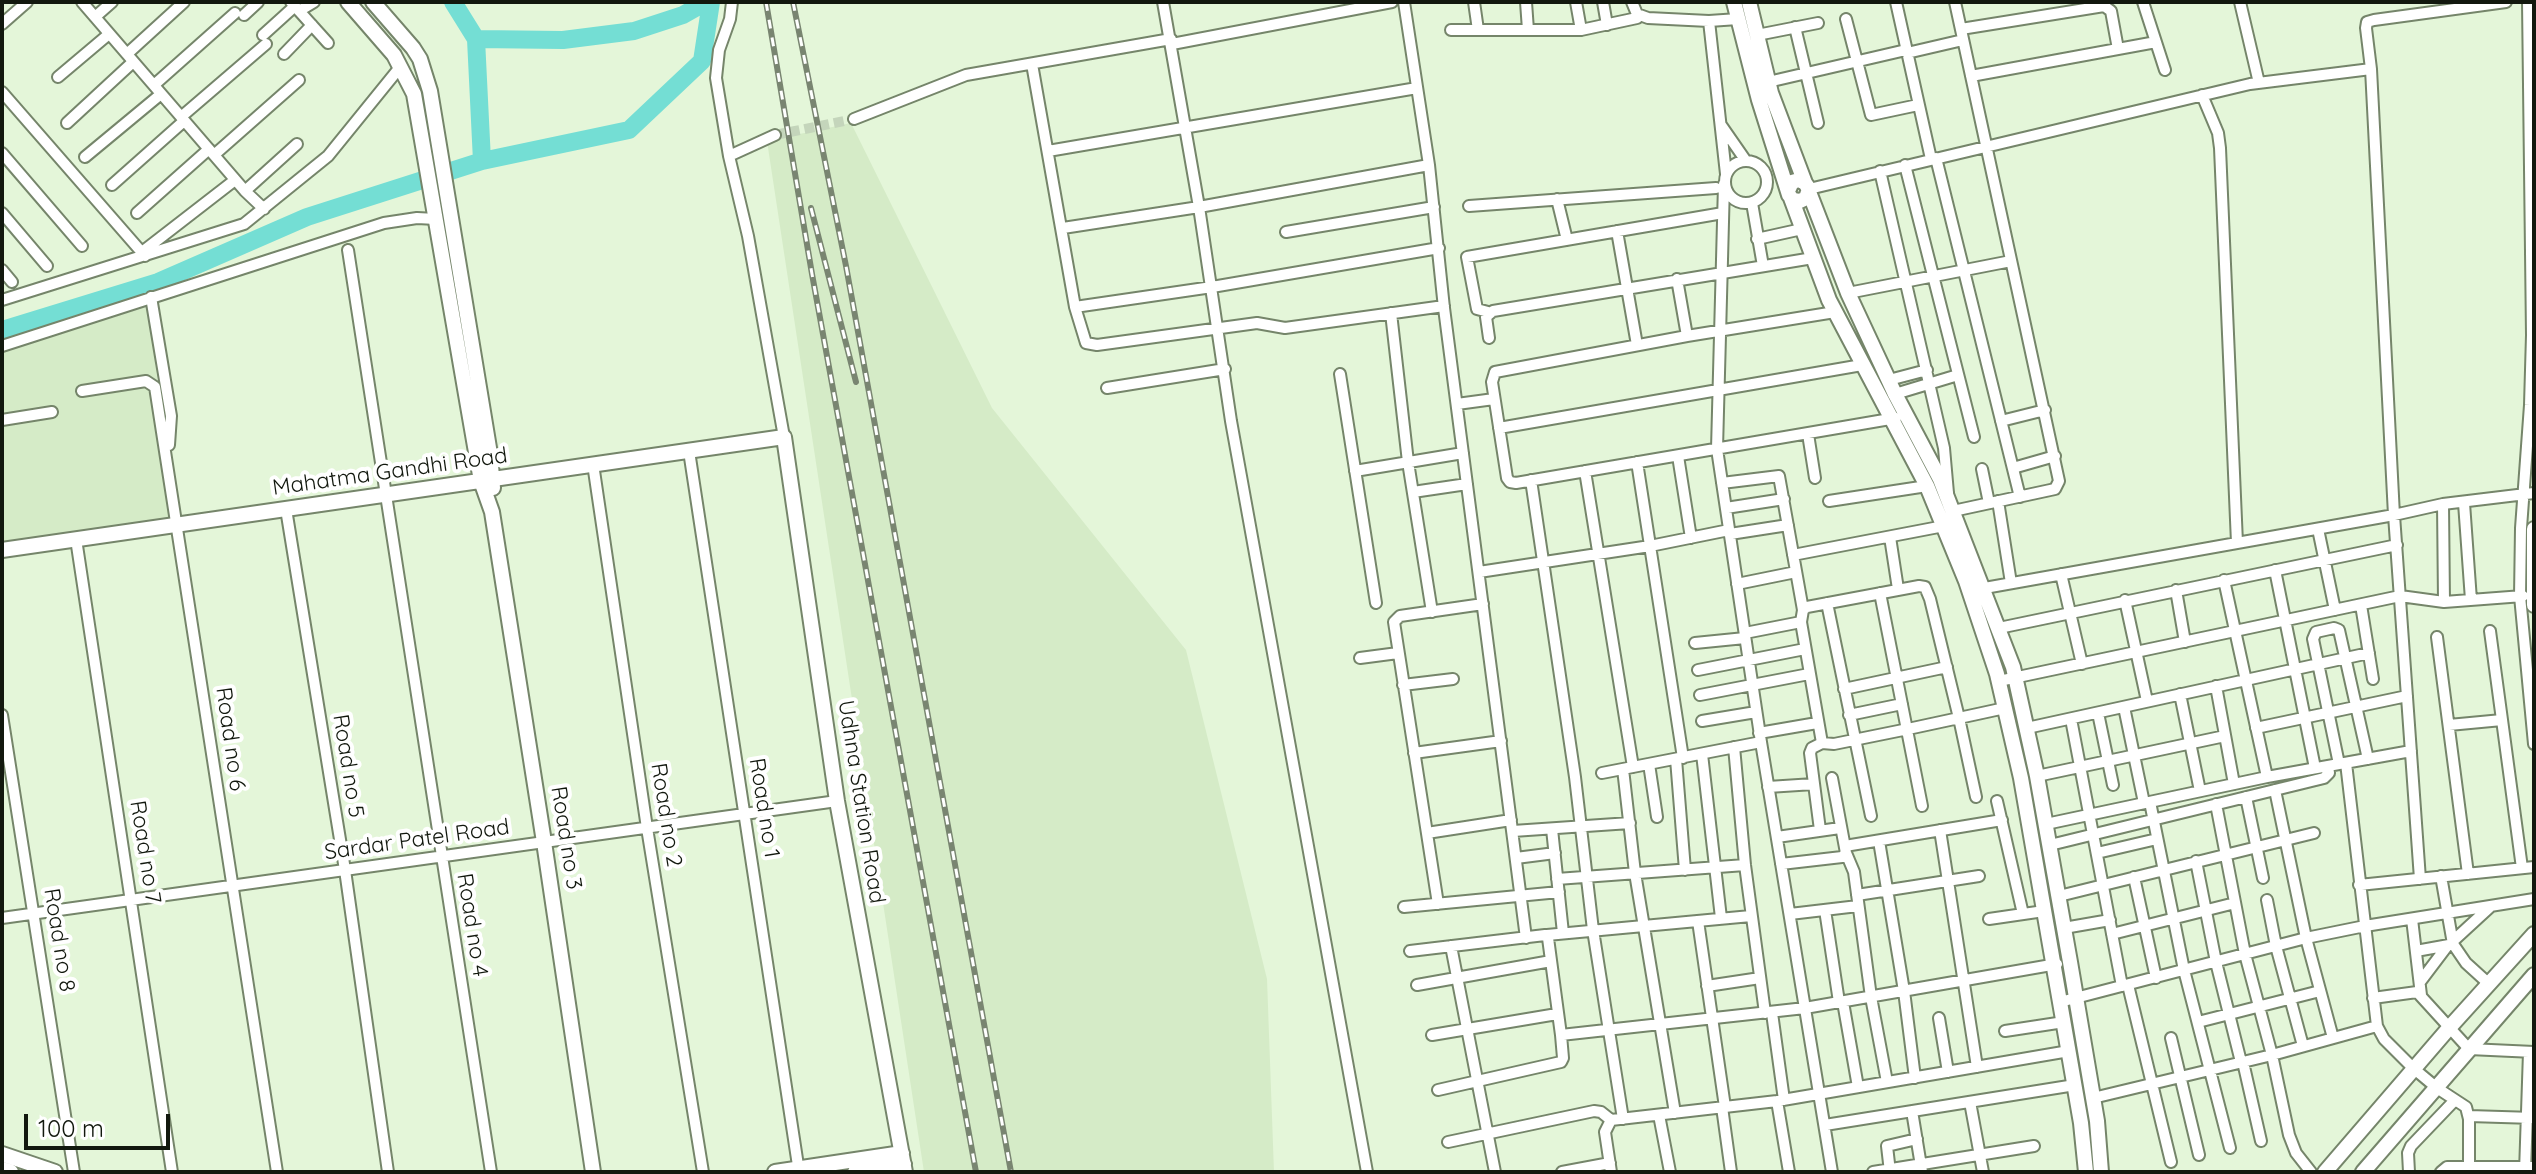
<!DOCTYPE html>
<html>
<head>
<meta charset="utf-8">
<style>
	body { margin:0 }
	#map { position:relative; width:2536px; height:1174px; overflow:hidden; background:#e4f6d9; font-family:Quicksand,sans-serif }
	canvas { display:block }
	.frame { position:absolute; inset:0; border:4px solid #12180e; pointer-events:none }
	.scale { position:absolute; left:24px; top:1114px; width:146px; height:36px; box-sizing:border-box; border:4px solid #12180e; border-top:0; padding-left:10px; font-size:24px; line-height:28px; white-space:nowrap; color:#12180e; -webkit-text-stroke:6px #fff; paint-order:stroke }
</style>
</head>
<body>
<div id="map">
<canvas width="2536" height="1174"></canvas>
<div class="frame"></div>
<div class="scale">100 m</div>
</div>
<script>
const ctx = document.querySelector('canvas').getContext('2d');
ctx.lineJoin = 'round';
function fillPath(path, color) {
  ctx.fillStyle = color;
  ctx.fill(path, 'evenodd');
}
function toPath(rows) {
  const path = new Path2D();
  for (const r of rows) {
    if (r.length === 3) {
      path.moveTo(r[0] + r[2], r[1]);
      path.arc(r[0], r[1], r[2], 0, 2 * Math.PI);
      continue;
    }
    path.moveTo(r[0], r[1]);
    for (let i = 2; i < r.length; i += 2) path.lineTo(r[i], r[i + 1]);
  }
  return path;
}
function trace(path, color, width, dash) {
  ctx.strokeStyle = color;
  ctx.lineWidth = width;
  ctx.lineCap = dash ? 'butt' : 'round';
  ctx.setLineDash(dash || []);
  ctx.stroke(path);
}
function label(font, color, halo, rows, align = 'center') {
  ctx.font = font + ' Quicksand,sans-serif';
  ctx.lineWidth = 8;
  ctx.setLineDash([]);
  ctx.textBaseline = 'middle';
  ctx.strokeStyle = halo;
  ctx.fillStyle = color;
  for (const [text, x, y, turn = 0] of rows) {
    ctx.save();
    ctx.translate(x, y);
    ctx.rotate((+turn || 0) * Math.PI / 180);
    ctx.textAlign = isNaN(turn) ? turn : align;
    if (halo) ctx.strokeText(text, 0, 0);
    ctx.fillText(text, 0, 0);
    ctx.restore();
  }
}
fillPath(toPath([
	[851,123,992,408,1186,650,1267,979,1274,1172,924,1172,767,141],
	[148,301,174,520,2,546,2,349]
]), '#d5ebc7');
trace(toPath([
	[453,2,476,39,563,40,634,31,683,15,706,2],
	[476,39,482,161],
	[2,330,158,282,307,217,482,161,629,130,702,61,711,2]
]), '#74ded4', 18);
trace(toPath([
	[775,135,854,119]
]), '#c4d5bb', 10, [10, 5]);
const minor = toPath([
	[82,2,245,191,264,209],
	[291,2,328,43],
	[732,2,730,19,719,50,716,78,729,156,748,236,784,437],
	[1163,2,1199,207,1231,421,1367,1172],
	[1404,2,1429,165,1444,308,1526,938],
	[1474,2,1478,30],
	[1526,2,1528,30],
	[1576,2,1581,30],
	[1603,2,1607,25],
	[1632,2,1637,14,1648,18,1709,21,1738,19],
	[1896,2,1931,159],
	[2143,2,2165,70],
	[2240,2,2259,83],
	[2528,2,2532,335,2530,405,2521,528,2520,596,2534,744],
	[299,11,314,2],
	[244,15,258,2],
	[95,17,112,2],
	[1846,19,1871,115,1918,105],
	[1709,21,1726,174],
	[2,24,27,2],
	[1795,27,1818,123],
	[1961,29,2104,6,2111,11,2118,49],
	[1451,30,1581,30,1637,18,1637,14],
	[263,35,295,6],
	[1757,35,1818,23],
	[1172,44,1392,2],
	[1907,53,1963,40],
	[127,54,184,2],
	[284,54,312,25],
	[1032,64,1075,307,1086,343,1097,345,1257,323,1285,328,1444,306],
	[1971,76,2156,42],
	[58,77,109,34],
	[1768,82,1906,50],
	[154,85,235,13],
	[2,92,145,256],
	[2202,95,2218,133,2220,148,2237,543],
	[181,117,266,44],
	[854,119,966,75,1171,39],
	[67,123,133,62],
	[1721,125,1746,161],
	[1048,151,1417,88],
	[2,153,82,246],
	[214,155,299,80],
	[729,156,775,135],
	[85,157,161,94],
	[1936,158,2020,497],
	[1746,182,21],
	[1905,165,1974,437],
	[1880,171,1944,448,1948,493],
	[1724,184,1717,449,1761,742,1832,1172],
	[112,185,184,121],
	[1809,189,2250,84,2371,69],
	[245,191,297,144],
	[1557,199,1567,240],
	[1752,203,1763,266],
	[1469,206,1716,188],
	[2,213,47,266],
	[137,213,209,149],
	[1063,228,1199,207,1429,165],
	[1617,231,1637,345],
	[1286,232,1434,207],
	[1757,239,1802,229],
	[348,250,491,1172],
	[142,252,235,180],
	[2,270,12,282],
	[1677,279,1687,336],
	[1848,293,2011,261],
	[151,297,171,416,169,445],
	[2,300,244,224,328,156,401,66],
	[1075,307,1212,287,1439,248],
	[1488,312,1477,309,1467,257,1723,213],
	[1835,312,1687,336,1495,372,1492,382,1507,478,1510,482,1516,483,1896,418],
	[1391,313,1408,462,1432,612],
	[1489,338,1486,317,1493,311,1813,258],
	[2,346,384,223,417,218,436,219],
	[1340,374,1376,603],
	[1889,380,1927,370],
	[1107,388,1225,369],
	[82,391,146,381,155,387,277,1172],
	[1895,394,1958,375],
	[1457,404,1494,399],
	[2,420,52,412],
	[2001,421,2045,410],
	[1499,428,1862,365],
	[1808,434,1815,478],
	[689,451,799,1172],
	[1678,456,1691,538],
	[1637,462,1683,758],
	[593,464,647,828,703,1172],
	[2013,468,2055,456],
	[1982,469,1989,503],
	[1355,471,1463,453],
	[1585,471,1633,767],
	[1531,480,1575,777,1593,930,1623,1119],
	[1722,483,1779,476,1803,610],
	[1413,492,1467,484],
	[1829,501,1927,486],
	[1998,501,2011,583],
	[2464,503,2471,600],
	[2443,504,2444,602],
	[1726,508,1784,499],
	[286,509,345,870,388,1172],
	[1953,511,2055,489,2059,481,1955,2],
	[2318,529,2335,610],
	[1730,534,1788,525],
	[1890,537,1898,589],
	[76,539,172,1172],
	[1793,555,1944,526],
	[2275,570,2315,768],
	[1479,572,1650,546,1729,530],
	[2061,574,2082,664],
	[2224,580,2267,777],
	[1737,584,1796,572],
	[1979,589,2394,515,2443,504,2534,493],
	[2176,590,2185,642],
	[1880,593,1922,806],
	[2125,600,2147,701],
	[1827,603,1871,816],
	[2361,605,2373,679],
	[1999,628,2397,545],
	[2490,631,2522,868],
	[1745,633,1801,622],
	[2437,637,2468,874],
	[1695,643,1745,638],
	[1360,658,1398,653],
	[1698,670,1805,649],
	[1999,681,2400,596,2444,602,2523,596],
	[1403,685,1453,679],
	[2216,686,2234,784],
	[1844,689,1947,667],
	[2180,694,2200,791],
	[1700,695,1809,674],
	[2124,707,2144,803],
	[2098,713,2113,785],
	[2,715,74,1172],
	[1849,715,1902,704],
	[2071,719,2122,986],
	[1702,721,1756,712],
	[2449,725,2502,720],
	[2027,728,2369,653],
	[2256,728,2407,696],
	[1759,733,1817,723],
	[1734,747,1745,865,1765,1013],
	[1414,753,1501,741],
	[1702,754,1721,918],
	[1676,759,1685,870],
	[2346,763,2377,1026,2384,1039,2413,1068,2437,1088,2466,1107,2469,1119,2469,1172],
	[1649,764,1657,817],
	[2339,764,2313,639,2316,632,2334,628,2339,630,2368,759],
	[1623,769,1635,873,1675,1113],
	[1602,773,1761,742],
	[2037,776,2225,736],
	[1768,787,1814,784],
	[2275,790,2306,938,2333,1038],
	[1976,797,1959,718,1930,599,1925,587,1919,586,1807,607,1803,610,1801,622,1822,743,1834,744,1908,729,1959,718,2005,708],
	[2246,797,2263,878],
	[1997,801,2023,914],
	[2150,802,2184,970,2230,1148],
	[2216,804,2245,954,2272,1055,2289,1135,2296,1153,2311,1172],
	[2046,824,2267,777,2411,751],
	[1552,829,1563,933],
	[1820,830,1810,753,1812,748,1822,743],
	[1940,830,1977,1067],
	[1513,831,1630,823],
	[1427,833,1511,820],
	[1777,837,1840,828],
	[1879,841,1904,991,1915,1078],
	[2050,845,2324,778,2329,773,2328,766],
	[1845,846,2002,820],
	[1846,853,1854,872,1871,997,1887,1082],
	[2097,853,2157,839],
	[1516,858,1555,853],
	[2196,861,2216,962,2241,1062],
	[1781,864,1842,857,1846,853,1832,778],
	[2441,876,2453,944,2466,963,2488,983],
	[2134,877,2156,978],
	[1557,879,1745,865],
	[2420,879,2394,515,2371,69,2366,28,2367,22,2374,20,2506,2],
	[2359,885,2534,867],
	[1857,895,1979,876],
	[2059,896,2314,833],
	[2267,900,2276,946,2303,1046],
	[1438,904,1394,622,1400,616,1483,604],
	[1404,907,1559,892],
	[1825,910,1839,1002],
	[1790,914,1858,906],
	[2,918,837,801],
	[1989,919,2044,911],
	[2412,919,2421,995],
	[1698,921,1725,1107],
	[2064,928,2110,920],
	[2112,934,2235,903],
	[1547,935,1751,916],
	[2453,941,2490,907],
	[1451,946,1495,1172],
	[1410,951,1545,935,1548,938,1561,1035,1563,1058,1561,1062,1438,1090],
	[2416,951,2449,945],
	[2420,982,2448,945],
	[1417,985,1551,961],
	[2128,985,2171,1162],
	[1707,986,1760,978],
	[2373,998,2417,992,2469,1049,2534,1052],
	[1843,1002,1858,1087],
	[2060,1002,2306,938,2365,926,2534,899],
	[1772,1013,1784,1100],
	[1939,1018,1948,1072],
	[2198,1022,2320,991],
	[2005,1031,2064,1022],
	[1432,1035,1557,1014],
	[1561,1035,1805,1008,2057,964],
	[2171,1038,2199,1155],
	[2243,1062,2261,1141],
	[2093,1098,2272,1055,2377,1026],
	[1777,1101,1789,1172],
	[1970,1102,1983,1172],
	[1722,1107,1731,1172],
	[1912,1111,1922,1172],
	[1659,1115,1670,1172],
	[2469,1116,2534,1118],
	[1825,1125,2075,1085],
	[1448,1142,1594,1111,1601,1112,1611,1120],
	[1562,1172,1610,1163],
	[1611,1172,1605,1132,1611,1120,1777,1101,2069,1051],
	[1873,1172,2034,1146],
	[1890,1172,1887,1146,1917,1139],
	[2409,1172,2408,1153,2411,1146,2455,1100],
	[2441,1172,2447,1167,2534,1167],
	[2525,1172,2529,1052]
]);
const tertiary = toPath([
	[348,2,394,55,414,94,481,481,492,512,544,842,593,1172],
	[373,2,413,48,420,59,430,91,490,454,493,488],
	[2534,529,2534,605],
	[2,550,784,437,837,801,905,1172],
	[775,1172,902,1153],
	[855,1172,904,1164],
	[2325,1172,2449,1028,2534,934],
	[2363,1172,2534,975]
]);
const secondary = toPath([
	[1734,2,1759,100,1789,195,1793,200,1800,201,1806,198,1809,189,1805,183,1799,180,1792,182,1788,191],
	[1749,2,1771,93,1805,183],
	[1809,192,1848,293,1895,394,1940,479,2013,667,2037,776,2070,962,2097,1121,2101,1172],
	[1791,198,1829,300,1927,486,1966,581,1997,674,2021,778,2081,1123,2086,1172],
	[2,1154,55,1172],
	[2,1169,11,1172]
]);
trace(minor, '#75856a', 14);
trace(tertiary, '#75856a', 18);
trace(secondary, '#75856a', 18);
trace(minor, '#fff', 10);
trace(tertiary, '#fff', 14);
trace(secondary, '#fff', 14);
const rail = toPath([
	[766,2,812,274,976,1172],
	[793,2,846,266,1011,1172],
	[811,208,856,382]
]);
trace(rail, '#798571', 6);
trace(rail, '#fff', 3, [9]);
label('22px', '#12180e', '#fff', [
	["Mahatma Gandhi Road",390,472,-8],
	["Road no 6",230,739,82],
	["Road no 5",348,766,81],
	["Udhna Station Road",861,802,81],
	["Road no 1",764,808,81],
	["Road no 2",666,815,81],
	["Road no 3",566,838,81],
	["Sardar Patel Road",417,840,-8],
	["Road no 7",145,852,81],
	["Road no 4",472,925,81],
	["Road no 8",59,940,81]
]);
</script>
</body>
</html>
